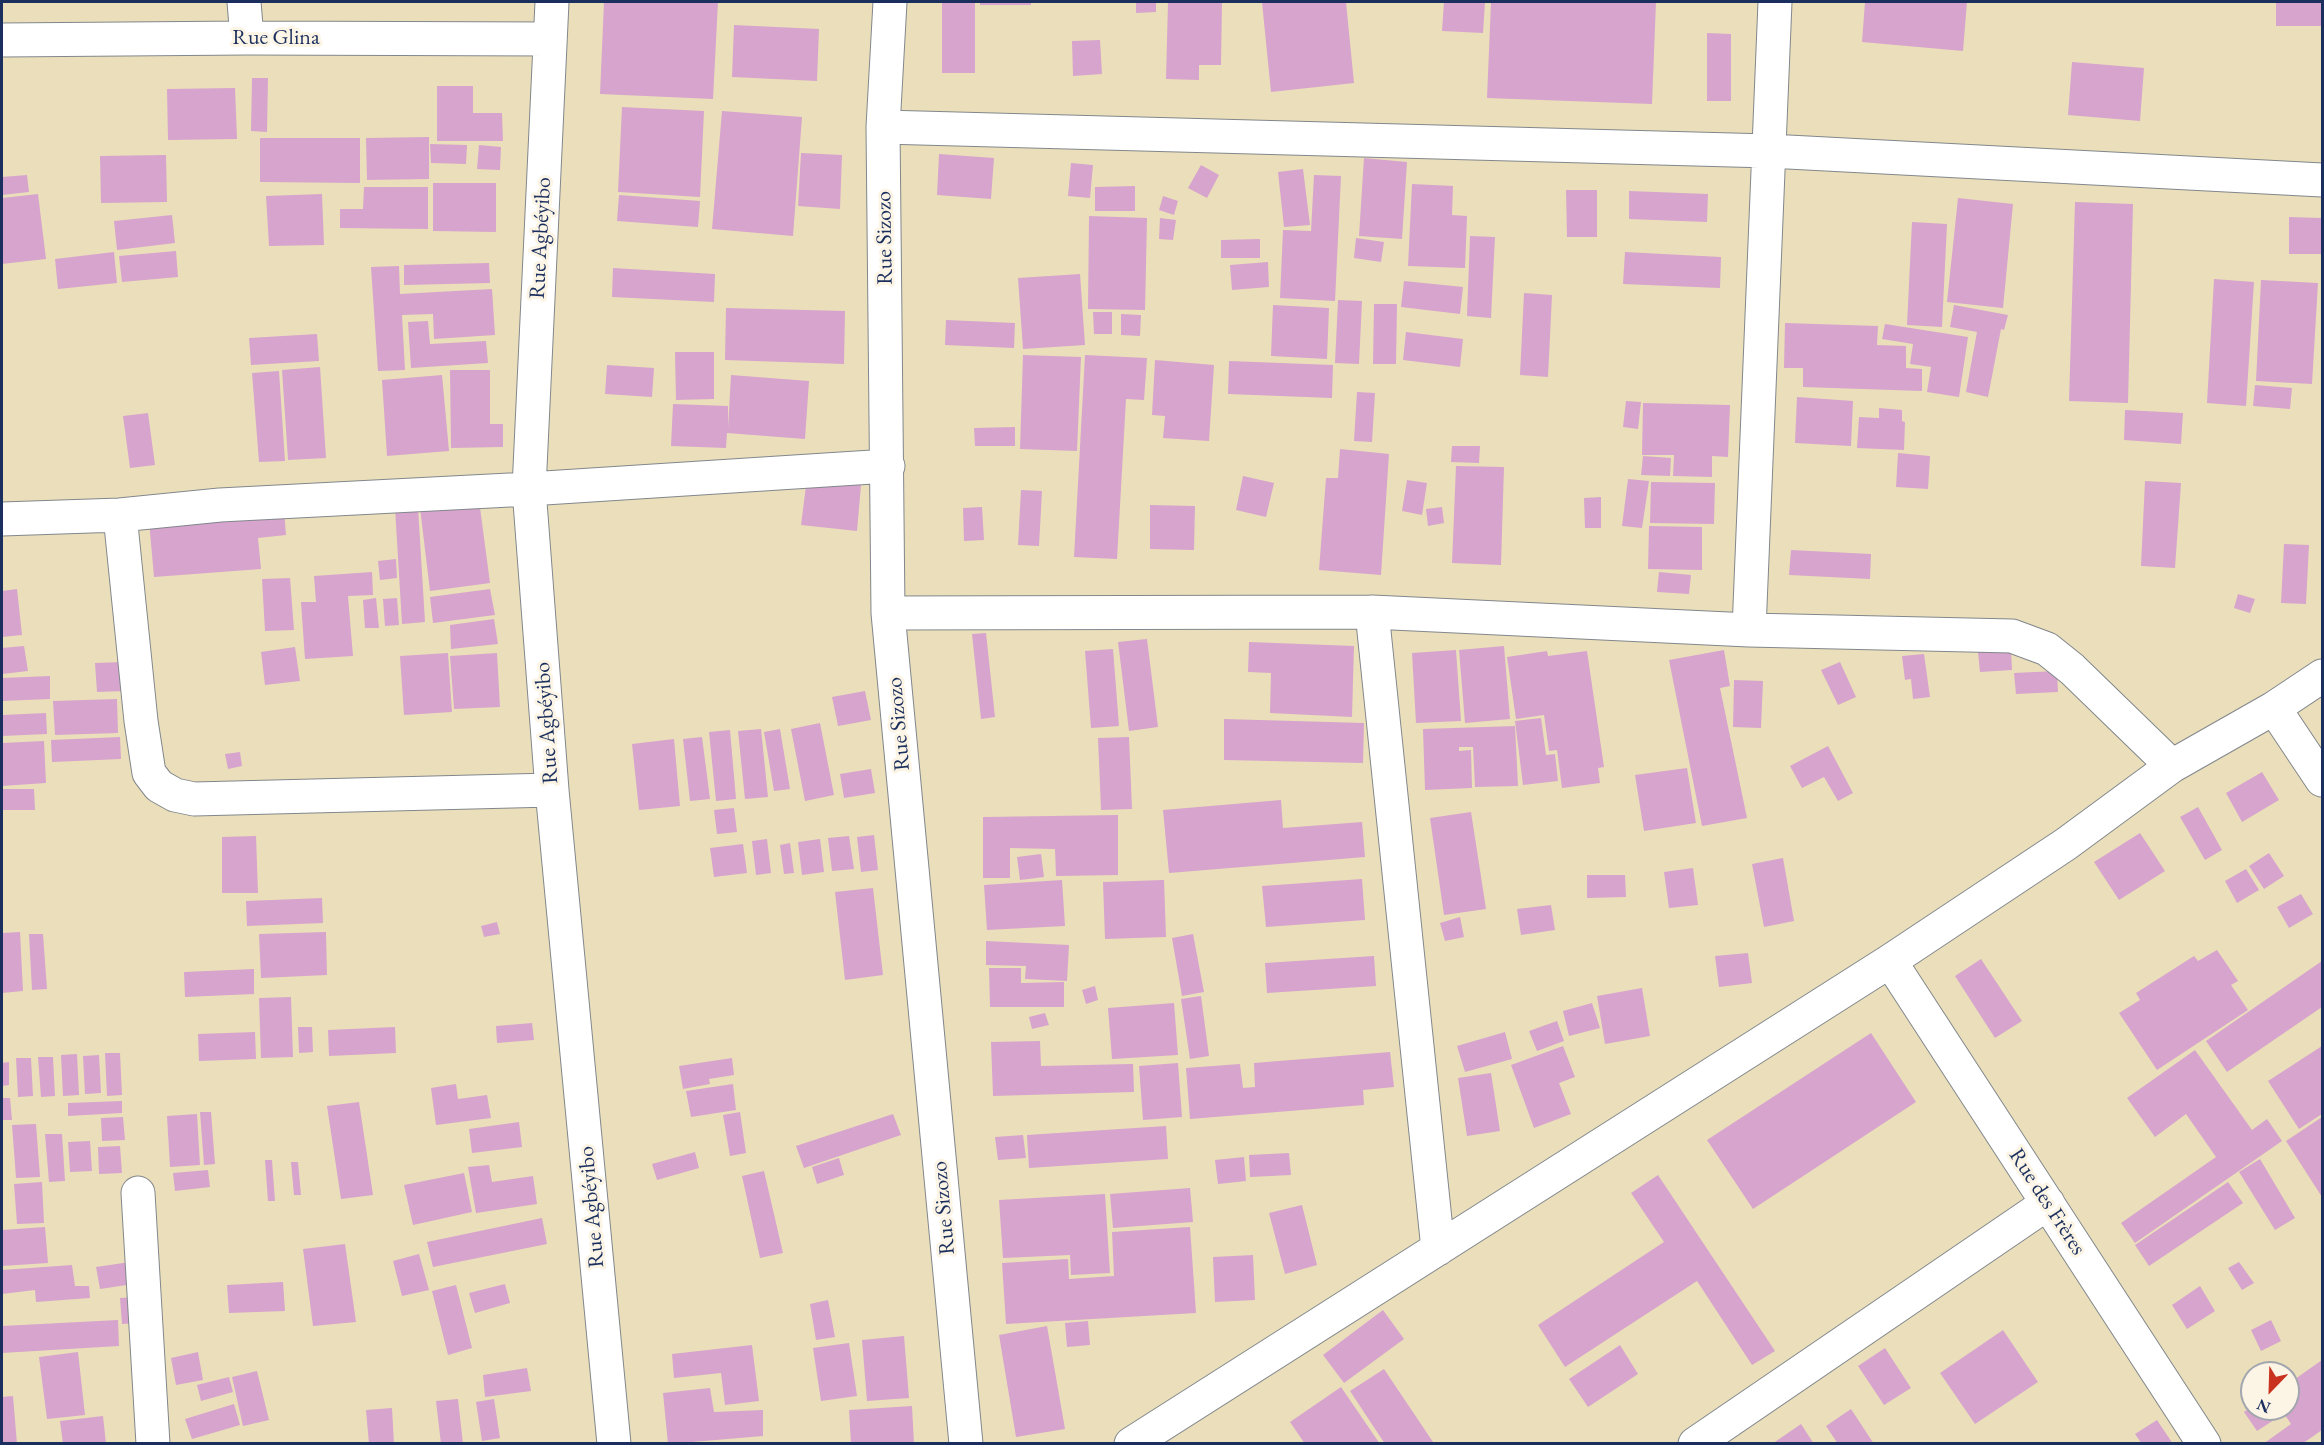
<!DOCTYPE html>
<html>
<head>
<meta charset="utf-8">
<style>
	body { margin:0 }
	#map { position:relative; width:2324px; height:1445px; overflow:hidden; background:#eadfba; font-family:"EB Garamond",serif }
	canvas { display:block }
	.frame { position:absolute; inset:0; border:3px solid #1b2f5e; pointer-events:none }
	.north { position:absolute; left:2240px; top:1361px; width:60px; height:60px; box-sizing:border-box; background:#fcf5e5; border:2px solid #a2a6af; border-radius:50%; rotate:203deg; font-size:16px; font-weight:700; line-height:24px; text-align:center; color:#1b2f5e }
	.north::after { content:''; display:block; margin:auto; width:21px; height:27px; background:#c8321e; clip-path:polygon(50% 0,100% 100%,50% 72%,0 100%) }
</style>
</head>
<body>
<div id="map">
<canvas width="2324" height="1445"></canvas>
<div class="frame"></div>
<div class="north">N</div>
</div>
<script>
const ctx = document.querySelector('canvas').getContext('2d');
ctx.lineJoin = 'round';
function fillPath(path, color) {
  ctx.fillStyle = color;
  ctx.fill(path, 'evenodd');
}
function toPath(rows) {
  const path = new Path2D();
  for (const r of rows) {
    path.moveTo(r[0], r[1]);
    for (let i = 2; i < r.length; i += 2) path.lineTo(r[i], r[i + 1]);
  }
  return path;
}
function trace(path, color, width, dash) {
  ctx.strokeStyle = color;
  ctx.lineWidth = width;
  ctx.lineCap = dash ? 'butt' : 'round';
  ctx.setLineDash(dash || []);
  ctx.stroke(path);
}
function label(font, color, halo, rows, align = 'center') {
  ctx.font = font + ' "EB Garamond",serif';
  ctx.lineWidth = 6;
  ctx.setLineDash([]);
  ctx.textBaseline = 'middle';
  ctx.strokeStyle = halo;
  ctx.fillStyle = color;
  for (const [text, x, y, turn = 0] of rows) {
    ctx.save();
    ctx.translate(x, y);
    ctx.rotate((+turn || 0) * Math.PI / 180);
    ctx.textAlign = isNaN(turn) ? turn : align;
    if (halo) ctx.strokeText(text, 0, 0);
    ctx.fillText(text, 0, 0);
    ctx.restore();
  }
}
fillPath(toPath([
	[604,2,718,2,713,99,600,94],
	[942,2,975,2,975,73,942,73],
	[980,2,1031,2,1031,5,980,5],
	[1136,2,1156,2,1156,12,1136,13],
	[1168,2,1222,2,1221,65,1199,65,1199,80,1166,79],
	[1262,2,1346,2,1354,83,1271,92],
	[1444,2,1485,2,1483,33,1442,31],
	[1491,2,1656,2,1652,104,1487,98],
	[1865,2,1967,2,1963,51,1862,42],
	[2276,2,2322,2,2322,26,2276,26],
	[734,25,819,29,817,81,732,77],
	[1707,33,1731,34,1731,101,1707,101],
	[1100,40,1102,74,1073,76,1072,41],
	[2072,62,2144,68,2140,121,2068,115],
	[252,78,268,78,267,132,251,131],
	[437,86,473,86,473,113,502,113,503,141,437,141],
	[235,88,237,139,168,140,167,89],
	[622,107,704,111,700,197,618,192],
	[722,111,802,117,793,236,712,229],
	[429,137,429,179,367,180,366,138],
	[260,138,360,138,360,183,260,182],
	[430,144,467,145,466,164,431,163],
	[479,145,501,147,500,170,477,169],
	[801,153,842,155,840,209,798,206],
	[939,154,994,158,991,199,937,195],
	[166,155,167,202,101,203,100,156],
	[1364,158,1407,162,1402,239,1359,236],
	[1071,163,1093,165,1090,198,1068,196],
	[1201,165,1219,175,1207,198,1188,188],
	[1303,169,1310,225,1284,227,1278,172],
	[27,175,29,192,2,195,2,177],
	[1314,175,1341,176,1335,301,1280,298,1283,230,1311,231],
	[433,183,496,183,496,232,433,231],
	[1412,184,1453,186,1452,215,1467,216,1465,268,1408,266],
	[1135,186,1135,211,1095,211,1095,187],
	[364,187,428,187,428,229,340,228,340,209,363,209],
	[1566,190,1597,190,1597,237,1567,237],
	[1629,191,1708,194,1707,222,1629,219],
	[38,194,46,259,2,264,2,198],
	[322,194,324,245,269,246,266,196],
	[619,195,700,201,698,227,617,221],
	[1163,196,1178,201,1174,215,1159,210],
	[1958,198,2013,204,2003,308,1947,302],
	[2075,202,2133,204,2128,403,2069,401],
	[172,215,175,243,117,250,114,221],
	[1089,216,1147,218,1145,310,1088,309],
	[2289,217,2322,218,2322,254,2289,254],
	[1160,218,1176,220,1173,240,1159,239],
	[1912,222,1947,224,1942,327,1907,325],
	[1470,236,1495,237,1491,318,1467,316],
	[1356,238,1384,242,1381,262,1354,258],
	[1260,239,1260,258,1221,258,1221,240],
	[176,251,178,277,122,282,119,256],
	[114,252,117,283,58,289,55,259],
	[1625,252,1721,257,1720,288,1623,284],
	[1268,262,1269,287,1232,290,1230,265],
	[489,263,490,283,404,285,404,265],
	[399,266,400,294,492,289,495,335,434,339,433,314,402,315,405,370,378,371,371,267],
	[613,268,715,274,714,302,612,297],
	[1080,274,1085,345,1023,349,1018,278],
	[2214,279,2254,282,2246,406,2207,403],
	[2261,280,2318,283,2312,384,2256,381],
	[1404,281,1463,287,1460,314,1401,307],
	[1524,293,1552,295,1548,377,1520,375],
	[1338,300,1362,301,1359,364,1335,363],
	[1374,304,1397,304,1396,364,1373,364],
	[1273,305,1329,308,1327,359,1271,356],
	[1954,305,2008,315,2004,330,2001,329,1988,397,1966,392,1977,332,1950,327],
	[726,308,845,311,844,364,725,360],
	[1093,312,1112,312,1112,334,1094,334],
	[1121,314,1141,315,1140,336,1121,335],
	[946,320,1015,323,1014,348,945,345],
	[428,321,430,344,486,341,488,363,411,368,408,322],
	[1785,323,1878,326,1877,345,1906,346,1906,368,1922,369,1922,391,1803,387,1803,368,1784,368],
	[1885,324,1968,337,1959,397,1927,392,1931,367,1910,364,1913,344,1882,339],
	[1406,332,1463,339,1460,367,1403,360],
	[317,334,319,361,251,365,249,338],
	[675,352,714,352,714,399,676,400],
	[1023,355,1081,357,1077,451,1020,449],
	[1085,355,1147,358,1144,400,1126,399,1117,559,1074,557],
	[1155,360,1214,365,1209,441,1163,438,1165,416,1152,415],
	[1229,361,1333,365,1332,398,1228,394],
	[607,365,654,368,652,397,605,394],
	[320,367,326,458,288,460,282,370],
	[450,370,490,370,490,424,503,424,503,447,451,448],
	[279,371,285,461,259,462,252,373],
	[442,375,449,451,387,456,382,380],
	[731,375,809,381,805,439,727,433,726,448,671,446,673,404,728,406,728,428],
	[2255,385,2292,388,2290,409,2253,406],
	[1357,392,1375,393,1372,442,1354,441],
	[1797,397,1853,401,1851,446,1795,443],
	[1626,401,1641,402,1638,429,1623,427],
	[1643,403,1730,405,1728,457,1712,456,1712,477,1673,476,1674,455,1642,455],
	[1879,408,1902,410,1902,421,1905,422,1904,450,1857,448,1859,417,1879,418],
	[2125,410,2183,413,2181,444,2124,440],
	[148,413,155,465,130,468,123,416],
	[1015,427,1015,446,975,446,974,428],
	[1452,446,1480,446,1479,463,1451,462],
	[1340,449,1389,454,1381,575,1319,570,1326,478,1338,478],
	[1898,453,1930,456,1928,489,1896,487],
	[1643,456,1671,458,1670,476,1641,475],
	[1456,466,1504,467,1501,565,1452,563],
	[1243,476,1274,483,1266,517,1236,510],
	[807,478,861,485,857,531,801,525],
	[1628,479,1649,481,1642,528,1622,526],
	[1407,480,1427,483,1422,515,1402,511],
	[2145,481,2181,483,2175,568,2141,566],
	[1651,482,1715,483,1714,524,1650,523],
	[1021,490,1042,491,1039,546,1018,545],
	[1601,497,1601,528,1585,528,1584,498],
	[479,500,490,583,430,591,420,508],
	[1150,505,1195,506,1194,550,1150,549],
	[418,507,425,622,402,624,395,508],
	[982,507,984,540,964,541,963,508],
	[1442,507,1444,523,1428,526,1426,509],
	[284,510,286,535,258,538,261,569,154,577,149,521],
	[1649,526,1702,527,1702,570,1648,569],
	[2284,544,2309,545,2306,604,2281,603],
	[1791,550,1871,554,1870,579,1789,575],
	[396,559,397,578,380,580,378,561],
	[372,572,373,595,348,596,353,656,305,659,301,602,316,602,314,576],
	[1659,572,1691,575,1689,594,1657,592],
	[290,578,294,630,265,631,262,579],
	[17,589,22,635,2,637,2,591],
	[490,589,495,615,433,623,430,597],
	[2238,594,2255,599,2250,613,2234,608],
	[376,598,379,628,365,628,363,600],
	[397,598,399,625,385,626,383,599],
	[494,619,498,644,451,649,450,625],
	[986,633,995,717,981,719,972,634],
	[1147,639,1158,727,1129,731,1118,642],
	[1249,642,1354,646,1352,717,1270,713,1271,673,1248,672],
	[24,646,28,671,2,674,2,648],
	[1504,646,1510,719,1465,723,1459,650],
	[295,647,300,681,265,685,261,652],
	[1113,649,1119,726,1091,728,1085,651],
	[1456,650,1461,721,1416,723,1412,653],
	[1724,650,1730,686,1720,688,1747,818,1702,826,1669,660],
	[2011,650,2012,670,1980,672,1978,652],
	[1547,651,1548,656,1587,651,1604,767,1598,768,1600,783,1562,788,1557,750,1549,751,1544,715,1516,719,1507,657],
	[448,653,452,712,404,715,400,656],
	[497,653,500,707,454,709,450,656],
	[1924,654,1930,697,1913,699,1911,679,1905,680,1902,656],
	[123,662,125,691,97,692,95,663],
	[1840,662,1856,697,1838,705,1821,670],
	[2057,671,2058,692,2016,694,2014,673],
	[50,676,50,699,2,701,2,678],
	[1734,680,1763,681,1761,728,1733,727],
	[865,691,871,720,838,726,832,697],
	[117,699,118,733,55,735,53,701],
	[46,713,47,734,2,736,2,715],
	[1541,718,1546,755,1555,754,1558,781,1523,785,1515,721],
	[1224,719,1364,723,1363,763,1224,760],
	[820,723,834,795,805,801,791,729],
	[1515,726,1518,786,1475,787,1473,747,1459,747,1459,751,1471,750,1472,788,1425,790,1423,729],
	[761,729,768,797,745,799,738,731],
	[780,729,790,789,774,791,764,732],
	[730,730,736,799,716,801,709,732],
	[120,737,121,759,52,762,51,740],
	[702,737,710,799,690,801,683,739],
	[1129,737,1132,809,1101,810,1098,738],
	[674,739,680,806,639,810,632,744],
	[44,741,46,783,2,786,2,743],
	[1828,746,1853,793,1838,801,1824,777,1802,788,1790,766],
	[240,752,242,766,228,769,225,754],
	[1687,768,1696,823,1644,831,1635,775],
	[871,769,875,793,844,798,840,774],
	[2262,772,2279,800,2242,822,2226,793],
	[2,789,34,789,35,810,2,810],
	[1281,800,1283,828,1362,822,1365,857,1169,873,1163,810],
	[2198,807,2222,850,2205,860,2180,817],
	[734,808,737,832,717,834,714,810],
	[1471,812,1486,909,1444,915,1430,818],
	[1118,815,1118,875,1056,876,1055,849,1010,848,1010,878,983,878,983,817],
	[2140,833,2165,871,2119,900,2094,862],
	[874,835,878,870,861,872,857,837],
	[256,836,258,893,222,893,222,837],
	[849,836,854,869,832,871,828,838],
	[767,839,771,873,756,875,752,841],
	[820,839,824,872,802,875,798,842],
	[790,843,794,873,784,874,780,845],
	[743,844,747,873,714,877,710,848],
	[2269,853,2284,876,2264,889,2249,866],
	[1041,854,1044,877,1020,880,1017,857],
	[1783,858,1794,921,1764,927,1752,864],
	[1693,868,1698,905,1669,908,1664,872],
	[2246,869,2259,890,2237,903,2225,881],
	[1587,875,1625,875,1626,897,1587,898],
	[1362,879,1365,920,1266,927,1262,886],
	[1062,880,1065,926,987,930,984,885],
	[1164,880,1166,937,1105,939,1103,882],
	[873,888,883,975,845,980,835,892],
	[2301,894,2313,914,2289,928,2277,907],
	[322,898,323,923,247,926,246,901],
	[1551,905,1555,930,1521,935,1517,909],
	[1460,917,1464,937,1445,941,1440,923],
	[497,922,500,934,484,937,481,926],
	[20,932,23,991,2,993,2,933],
	[326,932,327,975,261,978,259,934],
	[29,934,43,934,47,989,32,990],
	[1193,934,1204,992,1182,996,1172,938],
	[986,941,1069,945,1067,981,1025,979,1026,966,986,965],
	[2217,950,2238,981,2231,985,2248,1010,2157,1070,2119,1013,2140,1000,2136,993,2194,956,2198,961],
	[1748,953,1752,983,1719,987,1715,956],
	[1374,956,1376,986,1267,993,1265,963],
	[1981,959,2022,1021,1995,1038,1955,976],
	[2322,961,2322,1007,2227,1072,2206,1041],
	[989,968,1021,968,1021,983,1064,982,1064,1007,990,1007],
	[254,969,254,994,185,997,184,972],
	[1095,986,1098,1000,1086,1004,1082,990],
	[1642,988,1650,1036,1605,1044,1597,996],
	[1201,996,1209,1056,1190,1059,1181,999],
	[291,997,293,1057,261,1058,259,998],
	[1174,1003,1178,1055,1112,1059,1108,1008],
	[1592,1003,1600,1028,1569,1036,1563,1011],
	[1045,1013,1049,1025,1032,1029,1029,1017],
	[1557,1021,1564,1041,1537,1051,1529,1031],
	[532,1023,534,1040,497,1043,496,1026],
	[298,1027,312,1027,313,1052,299,1053],
	[395,1027,396,1053,329,1056,328,1030],
	[255,1032,256,1059,199,1061,198,1034],
	[1505,1032,1512,1059,1465,1072,1457,1046],
	[1871,1033,1916,1102,1753,1209,1707,1140],
	[1040,1041,1041,1066,1133,1064,1134,1092,993,1096,991,1042],
	[1563,1046,1575,1077,1559,1083,1571,1114,1534,1128,1511,1065],
	[2322,1046,2322,1114,2299,1129,2268,1081],
	[2195,1050,2252,1130,2267,1119,2282,1141,2135,1243,2121,1223,2216,1157,2186,1114,2155,1137,2127,1098],
	[1390,1052,1394,1087,1363,1090,1364,1105,1190,1119,1186,1068,1240,1064,1243,1088,1255,1087,1254,1063],
	[105,1053,120,1053,122,1095,107,1096],
	[77,1054,79,1095,63,1096,61,1055],
	[99,1055,101,1093,85,1094,83,1056],
	[38,1057,53,1057,55,1096,41,1097],
	[16,1058,31,1058,33,1096,18,1097],
	[732,1058,734,1075,709,1079,710,1084,683,1089,679,1066],
	[9,1062,9,1085,2,1086,2,1063],
	[1178,1063,1182,1117,1143,1120,1139,1066],
	[1491,1073,1500,1131,1467,1136,1458,1078],
	[456,1084,458,1099,487,1095,491,1118,436,1125,431,1088],
	[733,1084,736,1110,691,1117,686,1091],
	[2,1098,10,1098,12,1120,2,1120],
	[122,1101,122,1113,68,1116,68,1103],
	[359,1102,373,1195,341,1199,327,1106],
	[200,1112,211,1112,215,1164,204,1165],
	[740,1112,746,1153,730,1156,723,1115],
	[197,1114,200,1165,170,1167,167,1116],
	[893,1114,901,1135,804,1168,796,1146],
	[123,1117,125,1140,102,1141,101,1118],
	[2322,1117,2322,1197,2286,1141],
	[519,1122,522,1147,472,1153,469,1129],
	[36,1124,40,1177,16,1178,12,1125],
	[1166,1126,1168,1159,1029,1168,1027,1135],
	[45,1134,62,1134,65,1181,49,1182],
	[1023,1135,1026,1158,998,1160,995,1137],
	[90,1141,92,1171,70,1172,68,1142],
	[120,1146,122,1173,99,1174,98,1147],
	[695,1152,699,1168,657,1180,652,1164],
	[1289,1153,1291,1175,1250,1177,1249,1155],
	[1244,1157,1246,1181,1218,1184,1215,1160],
	[839,1158,844,1175,817,1184,812,1167],
	[2260,1159,2295,1218,2275,1230,2239,1172],
	[265,1160,272,1160,275,1201,268,1201],
	[291,1162,298,1162,301,1195,294,1195],
	[489,1165,492,1182,533,1176,537,1204,476,1213,468,1167],
	[208,1170,210,1187,175,1191,173,1173],
	[764,1171,783,1253,760,1258,742,1176],
	[464,1173,472,1212,413,1225,404,1185],
	[1658,1175,1775,1351,1752,1365,1697,1281,1565,1367,1538,1325,1664,1242,1631,1193],
	[42,1182,44,1223,17,1224,14,1184],
	[2228,1182,2243,1203,2149,1266,2135,1245],
	[1190,1188,1193,1222,1113,1228,1110,1194],
	[1105,1194,1110,1273,1071,1275,1070,1255,1003,1258,999,1200],
	[1302,1205,1317,1265,1285,1274,1269,1213],
	[542,1218,547,1244,433,1267,427,1242],
	[45,1227,48,1263,2,1266,2,1230],
	[1190,1227,1196,1313,1006,1324,1002,1263,1068,1259,1069,1279,1114,1276,1112,1232],
	[345,1244,356,1322,313,1326,303,1249],
	[419,1254,429,1290,402,1296,393,1261],
	[1253,1255,1255,1300,1215,1302,1213,1257],
	[137,1261,140,1283,100,1289,96,1267],
	[2239,1262,2254,1283,2242,1290,2228,1268],
	[72,1265,75,1286,89,1286,90,1298,36,1302,35,1290,2,1294,2,1270],
	[283,1282,285,1311,229,1313,227,1285],
	[505,1284,510,1303,475,1313,469,1293],
	[456,1285,472,1348,448,1355,432,1291],
	[2200,1286,2215,1311,2187,1329,2172,1305],
	[136,1297,137,1323,122,1324,120,1298],
	[828,1300,835,1337,816,1340,810,1304],
	[1383,1310,1404,1339,1344,1383,1323,1355],
	[118,1320,119,1346,2,1353,2,1326],
	[2271,1320,2281,1341,2261,1351,2251,1330],
	[1088,1321,1090,1345,1067,1347,1065,1323],
	[1047,1326,1065,1429,1016,1437,999,1335],
	[2003,1330,2038,1382,1975,1424,1940,1373],
	[904,1336,909,1398,867,1401,862,1340],
	[849,1343,857,1396,821,1401,813,1348],
	[752,1345,759,1401,725,1405,721,1373,674,1378,672,1354],
	[1620,1345,1638,1374,1588,1407,1569,1379],
	[1885,1348,1911,1388,1884,1405,1858,1366],
	[78,1352,85,1415,47,1419,39,1357],
	[198,1352,203,1380,176,1385,171,1358],
	[2322,1360,2322,1430,2302,1444,2263,1444,2291,1424,2281,1409,2288,1409,2288,1384],
	[527,1368,531,1391,485,1397,483,1375],
	[1384,1369,1433,1442,1431,1444,1385,1444,1350,1391],
	[257,1371,269,1420,243,1426,232,1377],
	[229,1377,233,1392,201,1401,197,1385],
	[1341,1387,1380,1444,1305,1444,1290,1422],
	[710,1388,714,1412,763,1410,763,1436,668,1444,663,1393],
	[13,1396,17,1444,2,1444,2,1397],
	[458,1399,463,1444,441,1444,436,1401],
	[494,1399,500,1438,482,1441,476,1402],
	[234,1404,240,1425,192,1439,185,1419],
	[912,1406,914,1444,851,1444,849,1410],
	[2252,1406,2252,1409,2270,1409,2277,1418,2257,1431,2244,1412],
	[392,1408,394,1444,369,1444,366,1410],
	[1851,1409,1874,1444,1838,1444,1826,1426],
	[103,1416,106,1444,63,1444,60,1421],
	[2157,1420,2173,1444,2142,1444,2135,1434],
	[1801,1424,1814,1444,1772,1444]
]), '#d7a4cd');
const minor = toPath([
	[244,2,247,38],
	[552,2,529,489,552,790,614,1444],
	[890,2,883,127,888,613,966,1444],
	[2,40,247,38,550,39],
	[883,127,1769,151,2322,180],
	[120,515,141,721,149,773,159,786,175,795,194,799,552,790],
	[2,519,120,515,220,505,529,489,888,466],
	[1372,612,1438,1249],
	[888,613,1372,612,1749,630,2012,636,2047,649,2072,669,2172,766],
	[1749,630,1775,2],
	[2274,708,2322,780],
	[1890,961,2204,1444],
	[138,1193,153,1444],
	[1131,1444,1890,961,2066,844,2172,766,2274,708,2322,676],
	[1695,1444,2048,1203]
]);
trace(minor, '#82878c', 35);
trace(minor, '#fff', 33);
label('22px', '#1b2f5e', '#fcf5e5', [
	["Rue Glina",276,38],
	["Rue Agbéyibo",541,238,-87],
	["Rue Sizozo",885,238,-91],
	["Rue Agbéyibo",547,723,-94],
	["Rue Sizozo",899,724,-95],
	["Rue des Frères",2047,1202,57],
	["Rue Agbéyibo",592,1207,-95],
	["Rue Sizozo",944,1208,-95]
]);
</script>
</body>
</html>
